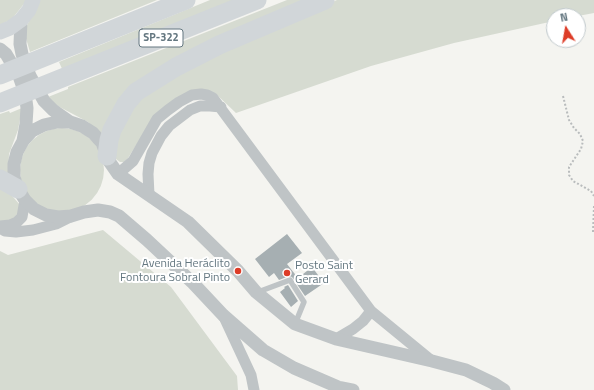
<!DOCTYPE html>
<html>
<head>
<meta charset="utf-8">
<style>
	body { margin:0 }
	#map { position:relative; width:594px; height:390px; overflow:hidden; background:#f4f4f0; font-family:"Titillium Web",sans-serif }
	canvas { display:block }
	.north { position:absolute; left:546px; top:8px; width:40px; height:40px; box-sizing:border-box; background:#fff; border:1px solid #c1c9cc; border-radius:50%; rotate:349deg; font-size:11px; font-weight:700; line-height:16px; text-align:center; color:#647780 }
	.north::after { content:''; display:block; margin:auto; width:14px; height:18px; background:#dd3c27; clip-path:polygon(50% 0,100% 100%,50% 72%,0 100%) }
</style>
</head>
<body>
<div id="map">
<canvas width="594" height="390"></canvas>
<div class="north">N</div>
</div>
<script>
const ctx = document.querySelector('canvas').getContext('2d');
ctx.lineJoin = 'round';
function fillPath(path, color) {
  ctx.fillStyle = color;
  ctx.fill(path, 'evenodd');
}
function toPath(rows) {
  const path = new Path2D();
  for (const r of rows) {
    if (r.length === 3) {
      path.moveTo(r[0] + r[2], r[1]);
      path.arc(r[0], r[1], r[2], 0, 2 * Math.PI);
      continue;
    }
    path.moveTo(r[0], r[1]);
    for (let i = 2; i < r.length; i += 2) path.lineTo(r[i], r[i + 1]);
  }
  return path;
}
function trace(path, color, width, dash) {
  ctx.strokeStyle = color;
  ctx.lineWidth = width;
  ctx.lineCap = dash ? 'butt' : 'round';
  ctx.setLineDash(dash || []);
  ctx.stroke(path);
}
function label(font, color, halo, rows, align = 'center') {
  ctx.font = font + ' "Titillium Web",sans-serif';
  ctx.lineWidth = 4;
  ctx.setLineDash([]);
  ctx.textBaseline = 'middle';
  ctx.strokeStyle = halo;
  ctx.fillStyle = color;
  for (const [text, x, y, turn = 0] of rows) {
    ctx.save();
    ctx.translate(x, y);
    ctx.rotate((+turn || 0) * Math.PI / 180);
    ctx.textAlign = isNaN(turn) ? turn : align;
    if (halo) ctx.strokeText(text, 0, 0);
    ctx.fillText(text, 0, 0);
    ctx.restore();
  }
}
fillPath(toPath([
	[0,0,27,0,12,19,0,25],
	[38,0,157,0,30,52,25,35,26,28],
	[210,0,236,0,63,71,59,62],
	[287,0,308,0,161,68,104,137,88,122,54,104,48,97,68,89,68,87],
	[337,0,594,0,594,13,578,16,554,16,554,21,454,43,371,66,236,113,216,94,207,90,154,117,128,158,124,162,120,162,116,159,115,155,115,140,134,103,161,83,292,19],
	[22,108,18,130,9,154,8,176,0,172,0,114,9,111,10,113],
	[62,170,42],
	[0,186,8,191,20,205,19,212,13,219,6,222,0,221],
	[103,230,171,287,237,376,238,390,0,390,0,251,8,255]
]), '#d6dbd1');
fillPath(toPath([
	[287,234,302,253,287,264,298,278,312,267,324,283,305,296,292,277,289,276,279,280,274,273,269,277,255,259],
	[288,285,298,301,291,307,280,292,285,288,284,287]
]), '#a6afb2');
trace(toPath([
	[563,96,569,120,574,128,580,134,583,141,581,149,569,167,569,175,573,181,591,191,594,196],
	[593,232,594,206]
]), '#b9bcbd', 2, [2, 2]);
trace(toPath([
	[258,292,290,280,304,302,295,324]
]), '#bfc4c6', 5.5);
trace(toPath([
	[118,174,133,161,157,119,168,110,179,102,192,95,201,94,207,95,213,98,371,311,432,361],
	[149,195,148,174,149,163,152,153,161,136,169,126,190,110,200,106,210,106,221,107],
	[0,226,10,225,17,222,22,217,25,200],
	[0,228,5,231,16,232,33,230,56,224,70,217],
	[224,317,251,375,254,390],
	[336,339,353,329,363,321,371,311]
]), '#bfc4c6', 11);
trace(toPath([
	[21,20,20,44,22,54,30,76,44,101,53,110,70,122],
	[0,49,6,54,19,76,25,93,27,108,26,124,23,141],
	[353,390,338,387,294,368,263,350,223,315,193,283,147,240,119,216,110,212,98,210,84,212,71,216,58,217,46,215,34,209,25,200,18,189,14,177,14,164,17,152,23,141,32,131,44,125,57,122,70,122,82,126,93,133,102,143,109,161,118,174,188,222,238,271,256,292,295,324,336,339,432,361,466,370,493,383,504,390]
]), '#bfc4c6', 13);
trace(toPath([
	[0,32,10,28,21,20,29,10,33,0]
]), '#d1d6d9', 15);
trace(toPath([
	[0,75,186,0],
	[0,103,257,0],
	[107,156,109,140,112,130,126,104,136,92,176,67,219,45,325,0],
	[0,179,18,189]
]), '#d1d6d9', 19);
for (const [x, y, r, color] of [
	[238,271,4,"#dd3c27"],
	[287,273,4,"#dd3c27"]
]) {
  const dot = new Path2D();
  dot.arc(x, y, r, 0, 2 * Math.PI);
  ctx.fillStyle = color;
  ctx.fill(dot);
  trace(dot, '#fff', 1.5);
}
for (const [x, y, w] of [
	[161,38,44]
]) {
  const box = new Path2D();
  box.roundRect(x - w / 2, y - 9, w, 18, 3);
  ctx.fillStyle = '#fff';
  ctx.fill(box);
  trace(box, '#647780', 1);
}
label('bold 11px', '#647780', null, [
	["SP-322",161,38]
]);
label('12px', '#647780', '#fff', [
	["Avenida Heráclito",230,264],
	["Fontoura Sobral Pinto",230,278],
	["Posto Saint",295,266,"left"],
	["Gerard",295,280,"left"]
], 'right');
</script>
</body>
</html>
